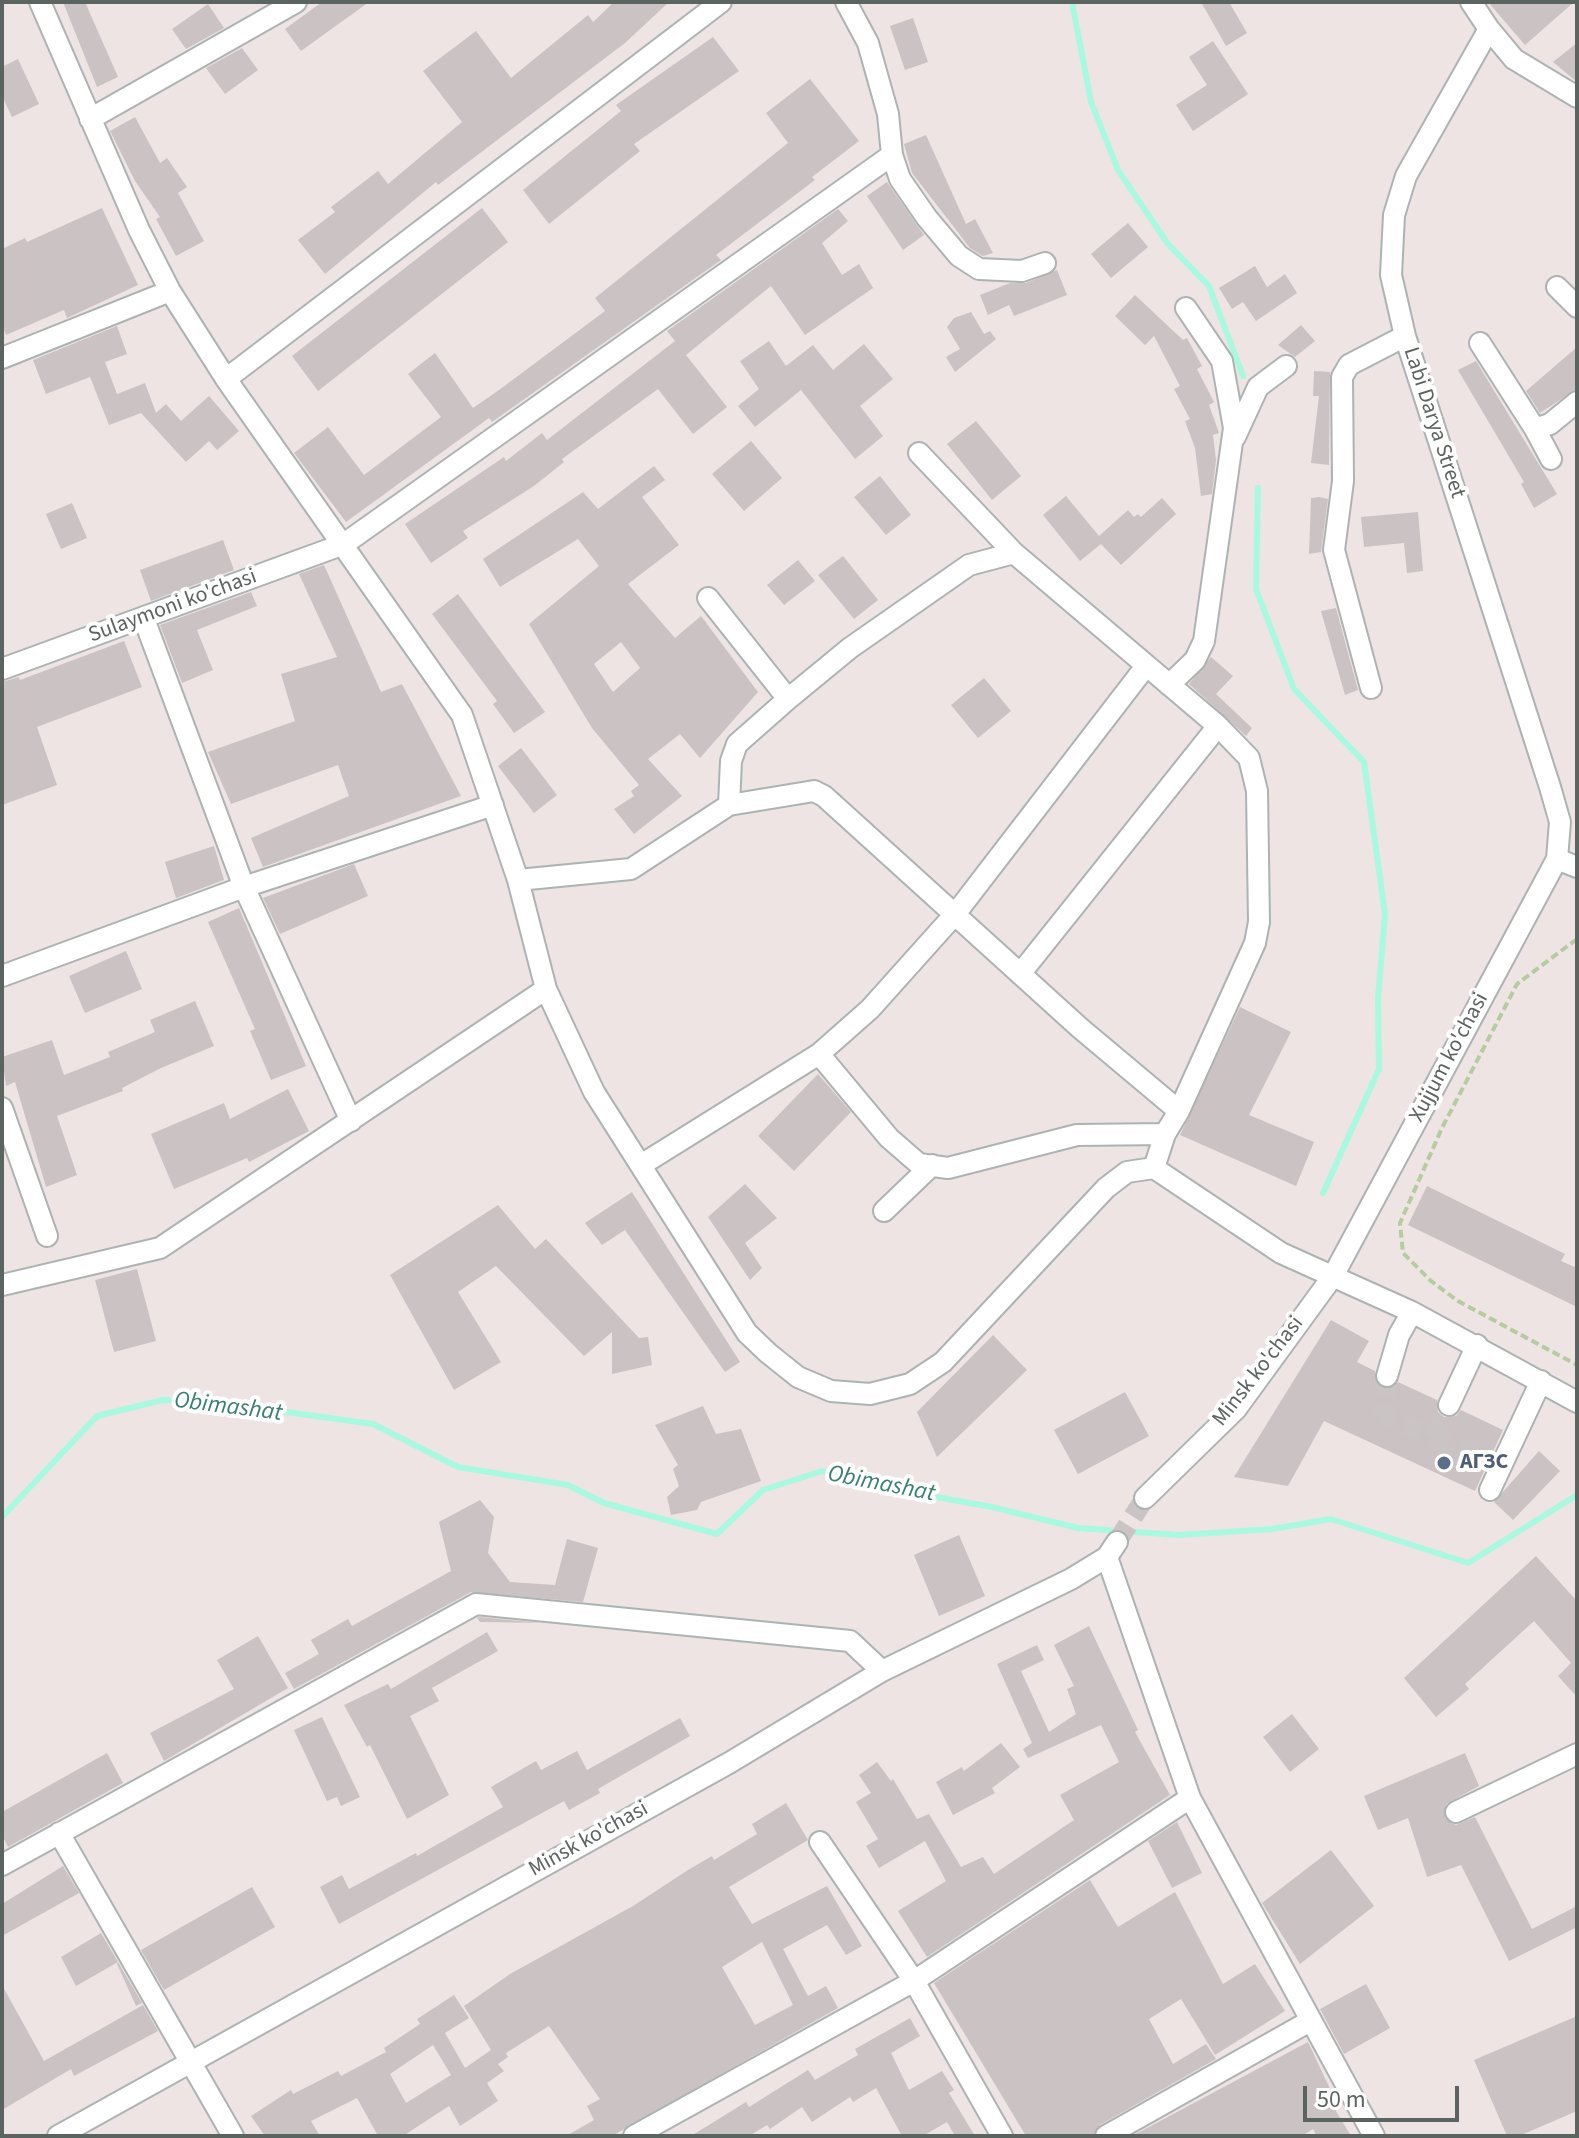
<!DOCTYPE html>
<html>
<head>
<meta charset="utf-8">
<style>
	body { margin:0 }
	#map { position:relative; width:1579px; height:2138px; overflow:hidden; background:#eee4e4; font-family:"Source Sans 3",sans-serif }
	canvas { display:block }
	.frame { position:absolute; inset:0; border:4px solid #5c6462; pointer-events:none }
	.scale { position:absolute; left:1303px; top:2086px; width:156px; height:36px; box-sizing:border-box; border:4px solid #5c6462; border-top:0; padding-left:10px; font-size:24px; line-height:28px; white-space:nowrap; color:#5c6462; -webkit-text-stroke:6px #fff; paint-order:stroke }
</style>
</head>
<body>
<div id="map">
<canvas width="1579" height="2138"></canvas>
<div class="frame"></div>
<div class="scale">50 m</div>
</div>
<script>
const ctx = document.querySelector('canvas').getContext('2d');
ctx.lineJoin = 'round';
function toPath(rows) {
  const path = new Path2D();
  for (const r of rows) {
    path.moveTo(r[0], r[1]);
    for (let i = 2; i < r.length; i += 2) path.lineTo(r[i], r[i + 1]);
  }
  return path;
}
function trace(path, color, width, dash) {
  ctx.strokeStyle = color;
  ctx.lineWidth = width;
  ctx.lineCap = dash ? 'butt' : 'round';
  ctx.setLineDash(dash || []);
  ctx.stroke(path);
}
function fillPath(path, color) {
  ctx.fillStyle = color;
  ctx.fill(path, 'evenodd');
}
function label(font, color, halo, rows, align = 'center') {
  ctx.font = font + ' "Source Sans 3",sans-serif';
  ctx.lineWidth = 8;
  ctx.setLineDash([]);
  ctx.textBaseline = 'middle';
  ctx.strokeStyle = halo;
  ctx.fillStyle = color;
  for (const [text, x, y, turn = 0] of rows) {
    ctx.save();
    ctx.translate(x, y);
    ctx.rotate((+turn || 0) * Math.PI / 180);
    ctx.textAlign = isNaN(turn) ? turn : align;
    if (halo) ctx.strokeText(text, 0, 0);
    ctx.fillText(text, 0, 0);
    ctx.restore();
  }
}
trace(toPath([
	[1072,2,1091,102,1118,170,1168,244,1209,286,1243,376],
	[1258,488,1256,589,1294,689,1364,762,1385,914,1378,998,1379,1069,1323,1193],
	[2,1517,97,1416,163,1400,214,1402,373,1424,458,1467,568,1485,604,1503,717,1534,763,1490,822,1471,865,1484,992,1507,1078,1528,1179,1535,1272,1529,1331,1519,1468,1563,1577,1495]
]), '#a8f9e0', 6);
fillPath(toPath([
	[63,2,85,2,118,77,97,87],
	[322,2,369,2,301,51,285,29],
	[614,2,669,2,625,43,438,185,436,182,325,274,298,240,335,212,331,207,378,171,388,184,462,122,423,71,476,31,511,78,588,15,593,22],
	[1201,2,1229,2,1247,33,1226,46],
	[1488,2,1574,2,1525,45],
	[208,4,224,28,186,49,172,29],
	[913,18,928,62,905,70,890,26],
	[713,37,739,71,634,144,640,151,549,224,523,190,621,111,616,105],
	[1213,41,1248,94,1193,131,1176,105,1207,85,1189,57],
	[1577,43,1577,82,1553,62],
	[242,48,258,70,225,94,206,68],
	[18,59,39,104,12,117,2,96,2,67],
	[810,79,859,141,812,177,815,180,716,255,721,260,492,422,489,418,346,522,294,453,328,427,364,475,441,417,408,374,435,353,473,408,499,390,605,311,595,298,788,143,766,113],
	[135,117,160,163,167,158,187,187,178,193,204,241,176,256,156,219,160,217,135,181,110,131],
	[926,135,966,224,975,219,993,253,983,256,970,248,912,173,904,144],
	[887,182,924,235,903,250,867,196],
	[102,208,138,285,67,318,64,310,6,335,2,324,2,249,25,238,27,242],
	[482,208,508,242,318,391,292,356],
	[838,209,848,221,822,243,842,275,859,264,873,288,805,335,771,286,686,355,727,407,693,434,658,389,562,459,564,462,534,486,463,531,468,538,431,563,405,524,504,457,506,461,542,433,547,440,675,341,667,331],
	[1128,223,1148,247,1111,278,1091,254],
	[1255,266,1267,287,1285,274,1297,293,1256,321,1243,302,1232,309,1219,288],
	[1057,270,1067,295,1014,316,1009,305,988,315,980,295,1010,283,1026,283],
	[1135,295,1183,340,1187,338,1202,366,1197,369,1214,402,1209,405,1219,433,1213,435,1216,460,1212,494,1201,496,1195,448,1185,421,1190,419,1174,389,1180,386,1154,336,1145,345,1115,316],
	[971,312,984,334,990,331,996,339,955,372,946,357,960,349,947,327,954,318],
	[1301,325,1315,341,1295,357,1278,345],
	[117,326,127,354,105,362,117,394,145,383,156,413,166,404,181,421,209,396,239,431,217,450,209,441,186,462,141,413,109,425,90,377,46,394,33,360],
	[769,341,786,366,813,345,833,370,864,344,893,379,860,406,883,436,855,459,801,390,755,427,738,406,759,389,740,361],
	[1577,347,1577,389,1540,413,1526,391],
	[1476,361,1557,494,1534,508,1521,484,1524,482,1458,370],
	[1314,371,1330,372,1329,465,1311,463,1319,396,1313,396],
	[976,421,1021,476,992,500,947,444],
	[751,441,782,478,744,511,712,474],
	[654,466,665,480,642,497,679,545,628,584,675,638,701,616,758,692,700,758,680,734,648,759,682,796,634,834,614,809,634,796,631,791,639,785,592,728,529,624,599,566,578,539,500,587,483,559,583,492,598,509],
	[621,642,640,668,613,692,594,664],
	[880,476,911,515,886,535,854,497],
	[1066,496,1099,536,1128,510,1134,517,1138,514,1141,517,1162,498,1176,514,1121,565,1101,544,1080,561,1043,515],
	[1319,497,1328,499,1321,552,1309,554,1311,498],
	[72,503,87,538,61,549,46,514],
	[1418,512,1423,571,1407,573,1404,543,1364,547,1361,517],
	[223,540,234,570,151,601,140,570],
	[843,556,878,600,854,619,818,575],
	[798,560,815,581,784,605,767,585],
	[324,565,381,692,402,684,461,796,263,867,251,838,349,796,338,765,231,804,208,752,295,721,281,674,337,657,299,574],
	[251,592,257,606,197,630,213,670,182,683,160,625],
	[458,594,545,712,514,733,493,704,497,701,432,614],
	[1336,608,1358,690,1345,695,1321,611],
	[124,641,142,687,37,727,57,785,2,805,2,682,19,677,20,680],
	[1211,657,1233,676,1216,694,1252,728,1246,736,1189,684],
	[984,678,1011,711,978,738,951,705],
	[521,748,557,795,534,813,498,766],
	[214,846,224,880,176,898,165,862],
	[354,864,368,896,280,934,263,898],
	[239,908,306,1066,271,1080,250,1031,255,1029,208,922],
	[126,951,142,989,85,1013,69,976],
	[195,1001,214,1046,161,1068,122,1088,123,1091,57,1116,77,1175,46,1187,15,1082,6,1086,2,1057,52,1040,64,1075,110,1057,108,1052,155,1032,150,1020],
	[1240,1007,1291,1032,1249,1115,1314,1142,1296,1186,1180,1135],
	[818,1074,851,1112,794,1171,758,1136],
	[288,1089,309,1131,249,1162,247,1158,174,1189,151,1134,224,1103,230,1119],
	[745,1184,777,1218,745,1243,762,1268,750,1280,708,1217],
	[1427,1186,1565,1254,1561,1261,1577,1268,1577,1307,1408,1225],
	[632,1192,740,1362,725,1372,625,1230,602,1245,585,1223],
	[498,1205,535,1249,546,1239,639,1338,648,1337,652,1365,612,1374,612,1332,584,1356,496,1266,458,1292,501,1362,454,1390,390,1275],
	[137,1269,156,1341,114,1352,95,1280],
	[1331,1320,1369,1341,1357,1362,1375,1371,1378,1385,1389,1389,1398,1382,1437,1400,1438,1412,1444,1417,1456,1416,1461,1410,1503,1430,1475,1491,1324,1421,1288,1486,1234,1477],
	[993,1335,1027,1370,937,1457,917,1412],
	[1125,1392,1149,1436,1078,1474,1054,1430],
	[703,1406,716,1434,741,1429,761,1481,701,1502,697,1510,671,1515,667,1497,679,1486,673,1469,678,1465,655,1425],
	[1539,1451,1560,1471,1513,1520,1494,1502],
	[480,1500,494,1517,488,1553,510,1582,555,1585,567,1539,598,1548,583,1602,471,1592,294,1689,285,1673,319,1654,311,1640,348,1619,352,1626,451,1571,439,1522],
	[959,1535,985,1596,939,1616,914,1555],
	[1536,1556,1577,1601,1577,1697,1558,1676,1571,1663,1534,1621,1465,1684,1469,1689,1436,1717,1404,1678],
	[477,1618,479,1617,540,1623,480,1622],
	[1089,1626,1138,1730,1135,1732,1170,1795,927,1957,898,1911,946,1881,925,1841,879,1868,866,1846,878,1839,856,1802,871,1793,859,1775,877,1762,891,1781,893,1779,917,1819,929,1814,961,1867,983,1857,994,1874,1074,1820,1060,1795,1119,1762,1101,1725,1028,1758,1023,1749,1032,1743,997,1664,1037,1645,1044,1660,1021,1671,1049,1732,1076,1714,1067,1689,1074,1686,1054,1645],
	[487,1632,498,1651,432,1688,439,1701,410,1716,449,1795,407,1819,370,1745,367,1747,344,1705,388,1684,391,1689],
	[258,1636,288,1688,164,1761,150,1733,234,1689,217,1660],
	[1292,1714,1319,1749,1290,1772,1263,1737],
	[322,1717,360,1797,341,1806,337,1797,327,1801,294,1730],
	[680,1718,690,1736,598,1789,600,1793,569,1810,564,1801,339,1924,320,1887,342,1875,349,1889,416,1853,417,1856,503,1807,491,1787,536,1761,541,1770,577,1751,587,1770],
	[1001,1743,1020,1767,992,1788,995,1793,953,1815,936,1782,962,1767,964,1771],
	[107,1753,123,1783,8,1847,2,1835,2,1812],
	[1465,1753,1479,1786,1446,1804,1445,1818,1456,1825,1475,1817,1532,1929,1577,1906,1577,1927,1509,1961,1461,1865,1427,1877,1408,1818,1378,1830,1364,1796],
	[786,1803,808,1840,729,1887,752,1924,827,1886,862,1946,846,1955,827,1925,783,1949,808,1996,826,1986,838,2008,612,2136,566,2136,594,2120,587,2106,600,2099,549,2026,506,2053,508,2057,498,2064,504,2071,487,2083,498,2101,460,2126,449,2106,403,2136,378,2136,357,2098,311,2121,320,2136,265,2136,251,2116,291,2090,293,2094,338,2071,341,2076,386,2052,384,2048,420,2024,417,2019,454,1995,469,2018,445,2033,465,2068,491,2050,464,2006,510,1974,633,1906,688,1870,712,1856,714,1860,757,1834,752,1824],
	[762,1942,793,2005,755,2025,722,1967],
	[433,2045,451,2075,406,2103,390,2074],
	[1177,1822,1202,1873,1172,1888,1148,1841],
	[1331,1850,1374,1906,1300,1964,1262,1903],
	[63,1866,79,1893,2,1936,2,1904],
	[1090,1880,1118,1927,1175,1892,1223,1984,1255,1964,1285,2011,1215,2055,1181,1999,1149,2019,1173,2064,1206,2044,1216,2059,1100,2125,1093,2136,1026,2136,934,1983],
	[252,1887,275,1927,164,1990,141,1950],
	[101,1933,118,1962,76,1986,61,1957],
	[118,1962,142,2003,136,2006,117,1964],
	[1366,1984,1390,2028,1344,2054,1320,2009],
	[2,1985,44,2061,143,2005,158,2031,74,2076,71,2069,2,2110],
	[1577,2016,1577,2111,1519,2136,1507,2136,1474,2060],
	[910,2018,920,2036,891,2053,909,2090,942,2071,954,2090,949,2093,975,2136,955,2136,947,2122,923,2136,902,2136,876,2088,853,2102,850,2097,812,2122,802,2107,770,2129,767,2125,749,2136,691,2136,746,2102,749,2107,808,2070,815,2080,858,2055,855,2049],
	[1308,2042,1332,2093,1327,2096,1351,2136,1317,2136,1313,2129,1302,2136,1132,2136]
]), '#cbc2c3');
trace(toPath([
	[1387,1376,1383,1408,1391,1420,1490,1457],
	[1432,1438,1449,1405],
	[1117,1542,1145,1498]
]), '#cac4c4', 20, [20, 10]);
const minor = toPath([
	[40,2,139,230,170,291,226,379,462,715,518,880,546,989,594,1092,747,1333,768,1353,798,1377,831,1391,870,1394,910,1384,943,1362,1106,1188,1127,1172,1154,1168,1281,1253,1412,1312,1577,1402],
	[846,2,868,43,888,114,892,155,900,179,927,218,959,256,979,269,1022,271,1045,263],
	[1489,29,1514,59,1577,97],
	[90,119,296,2],
	[1557,287,1577,307],
	[1480,343,1535,429,1550,424,1577,402],
	[2,358,170,291],
	[226,379,721,2],
	[1535,429,1551,459],
	[1235,437,1258,387,1286,366],
	[919,453,1014,553,1218,726,1249,758,1257,791,1259,922,1255,943,1179,1111,1165,1134,1154,1168],
	[708,598,788,699],
	[144,619,244,887,351,1121],
	[2,669,344,544,892,155],
	[1169,685,1195,660,1204,641,1234,428,1222,361,1186,308],
	[1371,688,1334,550,1343,481,1342,377,1349,365,1405,336],
	[729,805,731,761,737,744,788,699,850,648,969,565,1014,553],
	[1557,859,1577,867],
	[518,880,631,869,729,805,814,791,824,796,1080,1028,1179,1111],
	[1020,974,1218,726],
	[2,976,244,887,493,805],
	[819,1054,889,1138,919,1164,948,1168,1077,1135,1165,1134],
	[2,1108,47,1236],
	[641,1165,819,1054,870,1009,956,913,1146,666],
	[884,1211,932,1165],
	[2,1285,160,1248,546,989],
	[1387,1376,1399,1335,1412,1312],
	[1449,1405,1477,1345],
	[1490,1490,1541,1381],
	[1145,1498,1236,1409,1333,1276,1557,859,1560,822,1550,787,1405,336,1391,275,1394,215,1406,176,1489,29,1471,2],
	[1107,1557,1190,1798,1374,2136],
	[1456,1812,1577,1754],
	[59,1833,233,2136],
	[820,1842,914,1981,1002,2136],
	[2,1865,476,1604,850,1641,882,1671],
	[58,2136,729,1763,882,1671,1071,1579,1107,1557,1117,1542],
	[634,2136,914,1981,1190,1798],
	[1106,2136,1310,2021]
]);
trace(minor, '#adb3b3', 24);
trace(toPath([
	[1577,939,1517,984,1442,1128,1400,1223,1403,1253,1431,1281,1458,1301,1577,1365]
]), '#b5cca1', 4, [8, 4]);
trace(minor, '#fff', 20);
for (const [x, y, r, color] of [
	[1444,1463,8,"#5c6f8a"]
]) {
  const dot = new Path2D();
  dot.arc(x, y, r, 0, 2 * Math.PI);
  ctx.fillStyle = color;
  ctx.fill(dot);
  trace(dot, '#fff', 3);
}
label('22px', '#5c6462', '#fff', [
	["Labi Darya Street",1433,423,72],
	["Sulaymoni ko'chasi",173,607,-20],
	["Xujjum ko'chasi",1450,1058,-62],
	["Minsk ko'chasi",1259,1372,-52],
	["Minsk ko'chasi",589,1840,-29]
]);
label('bold 22px', '#4e5e75', '#fff', [
	["АГЗС",1460,1463]
], 'left');
label('italic 24px', '#37806f', '#fff', [
	["Obimashat",228,1408,7],
	["Obimashat",881,1485,11]
]);
</script>
</body>
</html>
